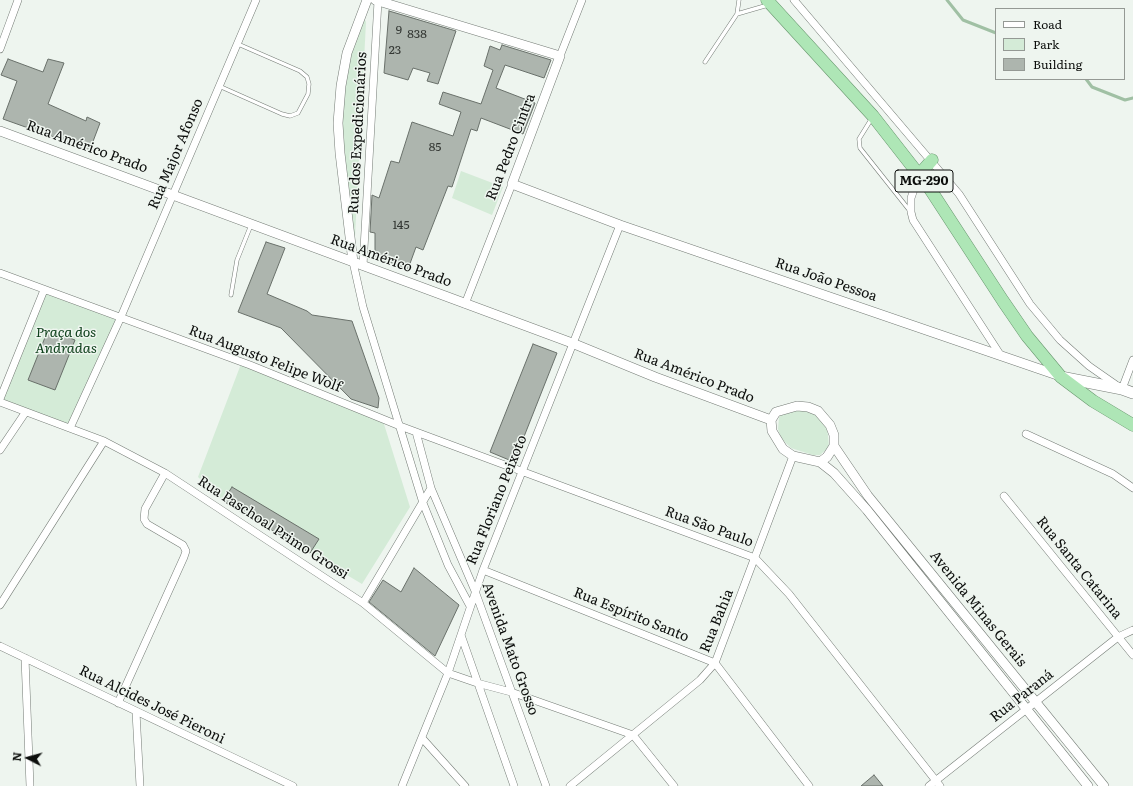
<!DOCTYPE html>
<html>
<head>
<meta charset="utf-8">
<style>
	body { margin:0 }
	#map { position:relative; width:1133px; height:786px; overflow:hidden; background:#eef5ef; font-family:Literata,serif }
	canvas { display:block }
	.legend { position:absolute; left:995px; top:8px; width:130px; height:72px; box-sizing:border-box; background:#eef5ef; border:1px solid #949994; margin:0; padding:5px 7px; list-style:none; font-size:12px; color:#0c0e0c }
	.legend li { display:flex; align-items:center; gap:8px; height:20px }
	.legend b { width:20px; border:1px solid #949994 }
	.north { position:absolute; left:8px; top:738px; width:40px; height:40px; -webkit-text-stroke:3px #eef5ef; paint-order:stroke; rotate:276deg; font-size:11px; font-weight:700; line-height:16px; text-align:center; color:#0c0e0c }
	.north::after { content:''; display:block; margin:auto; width:14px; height:18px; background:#0c0e0c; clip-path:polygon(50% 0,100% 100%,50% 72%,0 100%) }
</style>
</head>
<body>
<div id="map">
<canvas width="1133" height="786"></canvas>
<ul class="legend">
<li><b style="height:5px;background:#fff"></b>Road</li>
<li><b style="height:11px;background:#d4ebd7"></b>Park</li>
<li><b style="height:11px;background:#adb5ae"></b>Building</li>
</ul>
<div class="north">N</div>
</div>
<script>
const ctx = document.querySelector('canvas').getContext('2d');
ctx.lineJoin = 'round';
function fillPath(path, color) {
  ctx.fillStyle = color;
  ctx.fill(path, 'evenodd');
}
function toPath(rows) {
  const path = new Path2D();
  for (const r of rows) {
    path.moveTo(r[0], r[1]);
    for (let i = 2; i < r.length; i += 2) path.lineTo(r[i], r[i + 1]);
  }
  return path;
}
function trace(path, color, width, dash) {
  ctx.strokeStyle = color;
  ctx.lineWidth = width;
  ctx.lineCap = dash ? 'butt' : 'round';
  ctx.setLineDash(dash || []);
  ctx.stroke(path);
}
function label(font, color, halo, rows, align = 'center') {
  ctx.font = font + ' Literata,serif';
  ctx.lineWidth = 3;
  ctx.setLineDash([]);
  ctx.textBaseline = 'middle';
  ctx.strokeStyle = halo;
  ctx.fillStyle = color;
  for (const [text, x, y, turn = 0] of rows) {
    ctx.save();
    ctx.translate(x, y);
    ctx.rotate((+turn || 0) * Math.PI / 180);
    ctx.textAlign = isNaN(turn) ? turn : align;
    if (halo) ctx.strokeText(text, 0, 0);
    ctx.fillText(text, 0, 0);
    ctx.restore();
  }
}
fillPath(toPath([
	[362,15,366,22,354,256,344,226,335,126,340,80],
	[461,171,503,187,492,215,452,198],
	[44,290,120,319,70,428,0,402],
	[241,364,383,421,410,507,362,584,223,501,198,477],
	[802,409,812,412,827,425,829,447,820,455,813,455,791,448,781,438,778,429,779,417,783,414]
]), '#d4ebd7');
trace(toPath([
	[947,0,963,20,996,33],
	[1086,79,1092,87,1125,100,1133,98]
]), '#a0c0a4', 3);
const building = toPath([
	[389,11,456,31,438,84,427,81,430,73,413,68,408,80,384,73,389,11],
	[502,45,551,60,544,78,505,65,496,88,535,103,523,134,481,118,477,131,471,129,452,187,448,186,423,250,416,247,408,269,375,257,375,233,370,232,372,195,379,198,391,161,399,163,412,122,453,136,461,112,439,104,443,92,481,104,493,70,484,66,490,46,500,50,502,45],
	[8,59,43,72,48,59,64,63,48,104,86,121,87,117,100,123,89,152,76,147,76,145,3,119,17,81,1,75,8,59],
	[266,242,285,248,267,294,307,311,312,315,352,321,379,398,378,408,351,399,281,328,238,312,266,242],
	[48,330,75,340,55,390,28,380,48,330],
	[533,344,557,353,514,462,490,452,533,344],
	[232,487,319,539,310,553,223,501,232,487],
	[414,568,459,605,435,656,369,602,383,580,401,592,414,568],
	[874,775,883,786,861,786,874,775]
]);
fillPath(building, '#adb5ae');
trace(building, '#69706a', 1);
const service = toPath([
	[737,14,739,0],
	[705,62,737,14,768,5],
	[219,86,282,114,290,116,298,113,308,94,309,84,307,77,300,71,238,44],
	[872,118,859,139,860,148,910,211],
	[231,295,237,260,251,225]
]);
const minor = toPath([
	[794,0,959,194,1030,304,1060,340,1089,366,1122,389,1133,360],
	[0,49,18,0],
	[560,56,582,0],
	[919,175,911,198,911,212,913,220,1001,356],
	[353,262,363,307,423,503,448,565,470,606],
	[363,266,378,1],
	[0,273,250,365,400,426,755,558,789,594,940,786],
	[465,304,512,184],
	[0,399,44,290],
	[0,402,104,441,165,473,363,603,448,673,477,683,511,692,633,735,674,786],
	[70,428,120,319,256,0],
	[416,432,431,488,475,591,546,786],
	[1026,434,1113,474,1133,488],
	[0,450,25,413],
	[1004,496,1133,655],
	[483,570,715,663,809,786],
	[363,603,431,488],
	[0,605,104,441],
	[461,635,514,786],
	[0,646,293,786],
	[25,658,30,786],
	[118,703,184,557,186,551,183,545,147,524,144,519,145,509,165,473],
	[136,712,140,786],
	[422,738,465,786],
	[402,786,448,673,483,570,620,225],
	[570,786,700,680,715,663,793,456],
	[929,786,1118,637,1133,630]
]);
const tertiary = toPath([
	[375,0,560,56,512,184,620,225,1060,376],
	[0,131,572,343,655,377,771,420],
	[353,262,340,153,338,123,341,86,347,53,367,0],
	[797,406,808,407,818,411,830,425,834,435,834,446,827,457,820,462,793,456,783,449,772,431,771,420,776,412,797,406],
	[834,446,868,496,1104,786],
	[820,462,834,473,867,510,1088,786]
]);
const secondary = toPath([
	[1061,377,1122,389,1133,393]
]);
const trunk = toPath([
	[767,0,873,116,930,189,1003,301,1027,336,1061,377,1093,401,1133,425],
	[919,175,932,160]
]);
trace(service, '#757c76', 4.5);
trace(minor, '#757c76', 8);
trace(tertiary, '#757c76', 10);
trace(secondary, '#757c76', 12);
trace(trunk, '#68966e', 13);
trace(service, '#fff', 3.5);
trace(minor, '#fff', 7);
trace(tertiary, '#fff', 9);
trace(secondary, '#fff', 11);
trace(trunk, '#aee6b6', 12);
label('12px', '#343834', null, [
	["9",399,30],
	["838",417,34],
	["23",395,50],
	["85",435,147],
	["145",401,225]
]);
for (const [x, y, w] of [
	[924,181,58]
]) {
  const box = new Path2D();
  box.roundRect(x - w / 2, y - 11, w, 22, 3);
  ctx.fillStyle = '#eef5ef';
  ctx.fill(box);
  trace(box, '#0c0e0c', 1);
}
label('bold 13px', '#0c0e0c', null, [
	["MG-290",924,181]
]);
label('14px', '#0c0e0c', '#eef5ef', [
	["Rua dos Expedicionários",358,133,-87],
	["Rua Américo Prado",87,147,20],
	["Rua Pedro Cintra",511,147,-69],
	["Rua Major Afonso",176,154,-67],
	["Rua Américo Prado",391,261,20],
	["Rua João Pessoa",826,280,19],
	["Rua Augusto Felipe Wolf",265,359,21],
	["Rua Américo Prado",694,376,21],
	["Rua Floriano Peixoto",497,500,-68],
	["Rua São Paulo",709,527,20],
	["Rua Paschoal Primo Grossi",273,528,33],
	["Rua Santa Catarina",1079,568,51],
	["Avenida Minas Gerais",978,609,51],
	["Rua Espírito Santo",631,615,22],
	["Rua Bahia",717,621,-68],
	["Avenida Mato Grosso",510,649,70],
	["Rua Paraná",1022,696,-38],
	["Rua Alcides José Pieroni",152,705,26]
]);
label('italic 14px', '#0e401b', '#eef5ef', [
	["Praça dos",66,333],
	["Andradas",66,349]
]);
</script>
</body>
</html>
